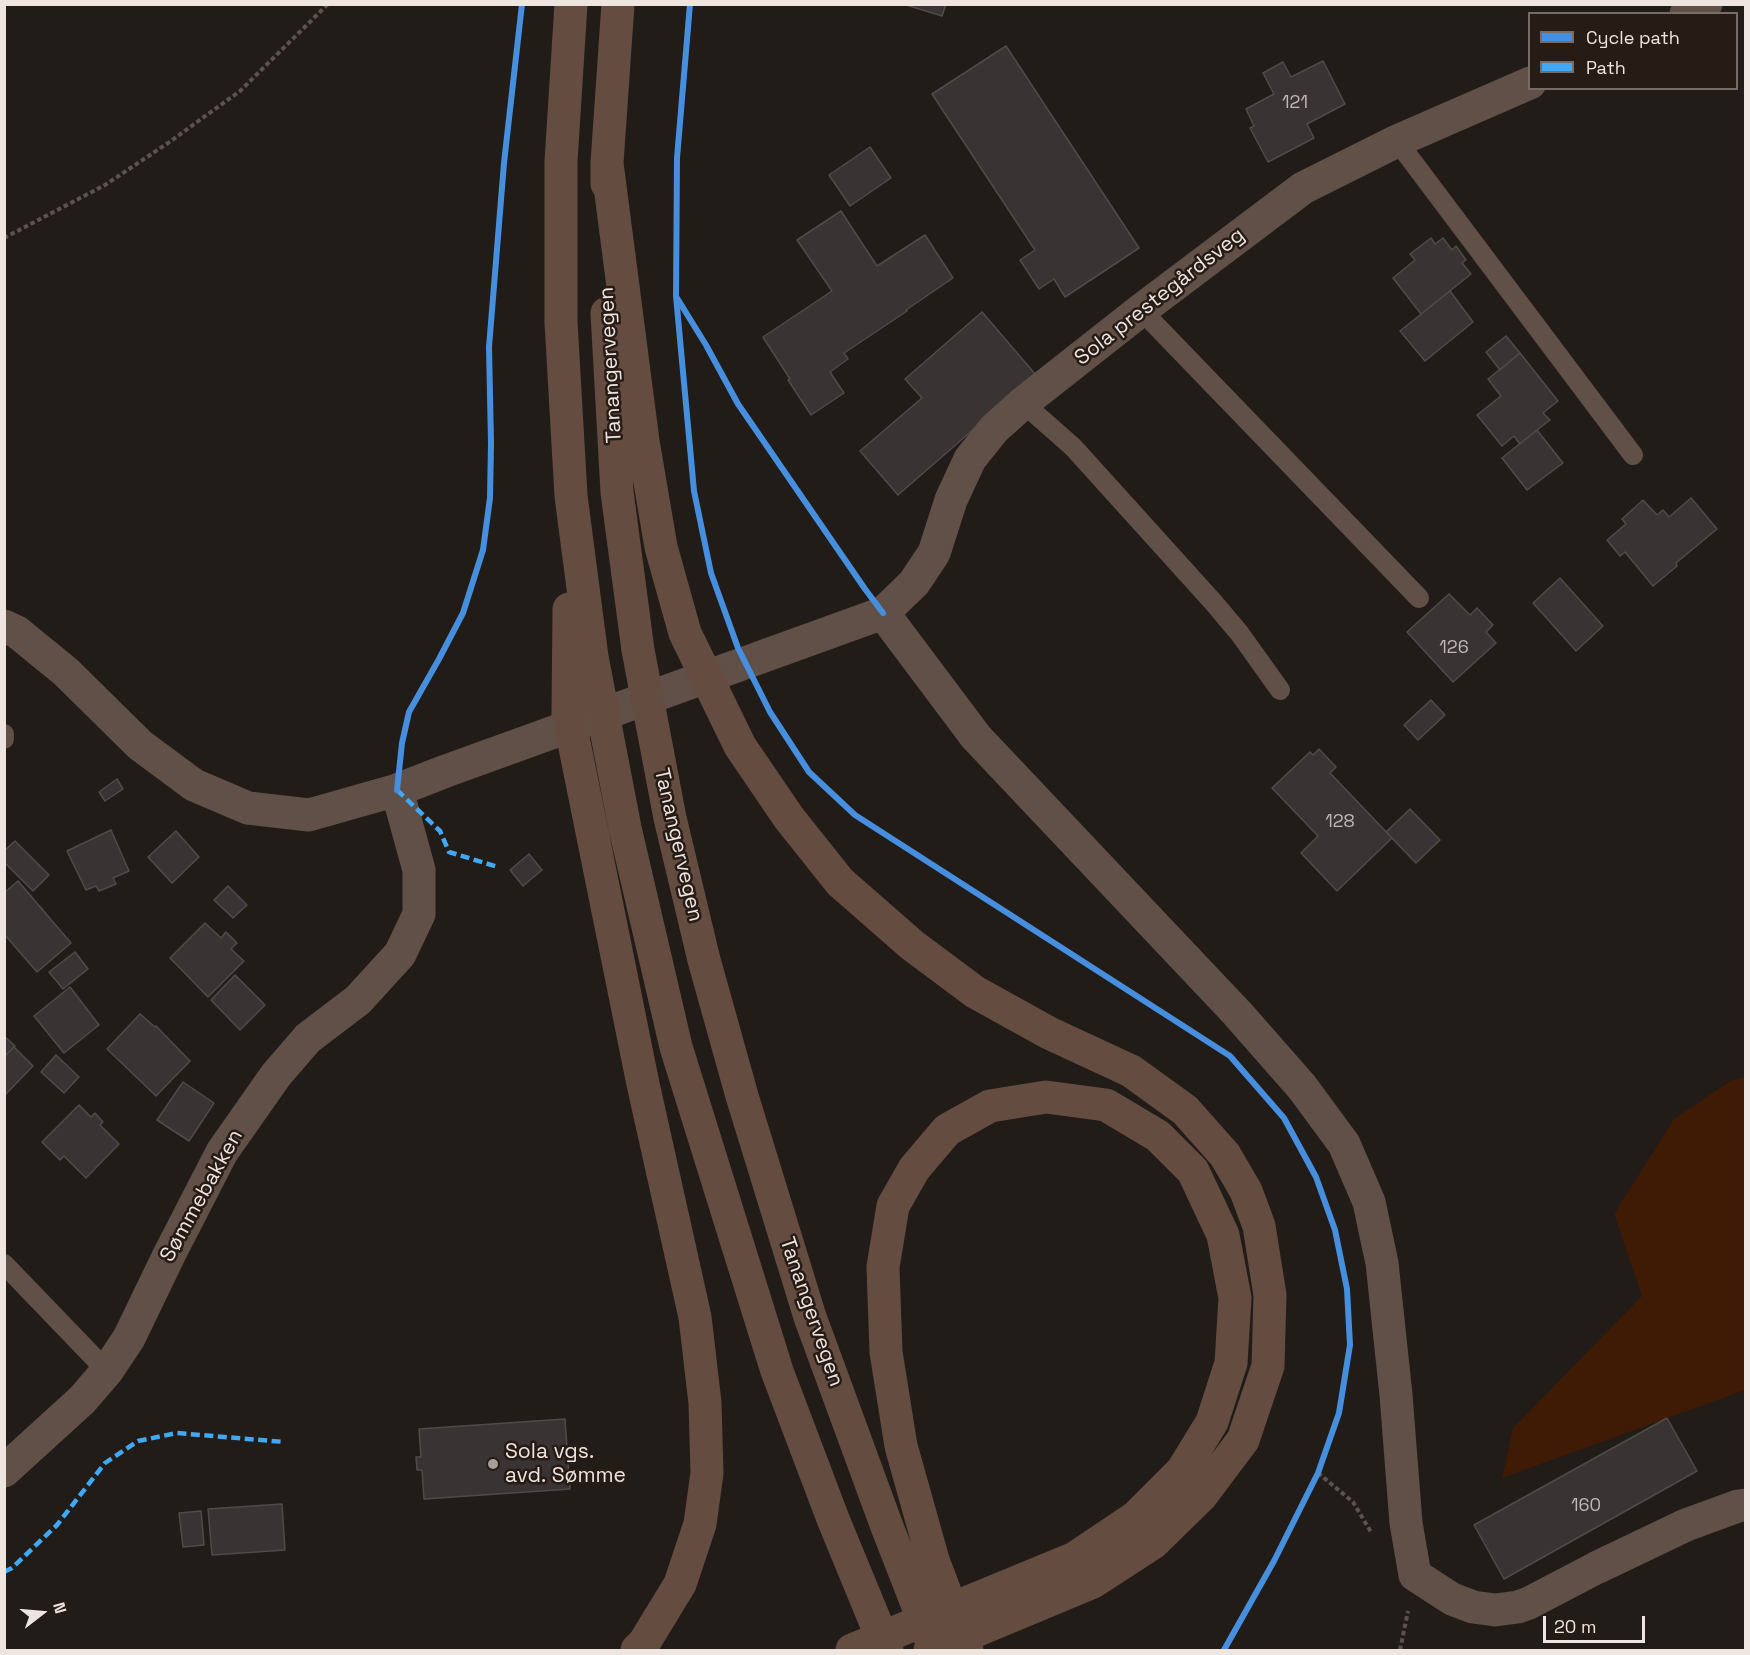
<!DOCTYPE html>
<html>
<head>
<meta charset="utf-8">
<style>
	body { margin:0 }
	#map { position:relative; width:1750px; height:1655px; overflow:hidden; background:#221c19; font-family:"Space Grotesk",sans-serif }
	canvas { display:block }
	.frame { position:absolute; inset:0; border:6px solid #eee5e1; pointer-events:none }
	.legend { position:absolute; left:1528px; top:12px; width:210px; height:78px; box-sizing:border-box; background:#261b15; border:2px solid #766c67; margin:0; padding:8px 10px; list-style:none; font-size:18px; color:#eee5e1 }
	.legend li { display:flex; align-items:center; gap:12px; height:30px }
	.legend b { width:30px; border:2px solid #766c67 }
	.north { position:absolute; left:12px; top:1583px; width:60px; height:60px; -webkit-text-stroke:4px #261b15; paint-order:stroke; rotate:74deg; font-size:16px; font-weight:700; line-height:24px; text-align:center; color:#eee5e1 }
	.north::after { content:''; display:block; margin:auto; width:21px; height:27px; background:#eee5e1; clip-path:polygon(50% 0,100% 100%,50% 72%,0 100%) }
	.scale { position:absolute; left:1543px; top:1616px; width:102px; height:27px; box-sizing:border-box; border:3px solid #eee5e1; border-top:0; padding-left:8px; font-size:18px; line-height:21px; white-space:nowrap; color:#eee5e1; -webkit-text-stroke:4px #261b15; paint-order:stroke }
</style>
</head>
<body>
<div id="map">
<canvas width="1750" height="1655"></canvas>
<div class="frame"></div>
<ul class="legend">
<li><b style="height:8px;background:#468fdf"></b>Cycle path</li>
<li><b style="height:8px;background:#3fa9f5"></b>Path</li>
</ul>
<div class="north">N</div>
<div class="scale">20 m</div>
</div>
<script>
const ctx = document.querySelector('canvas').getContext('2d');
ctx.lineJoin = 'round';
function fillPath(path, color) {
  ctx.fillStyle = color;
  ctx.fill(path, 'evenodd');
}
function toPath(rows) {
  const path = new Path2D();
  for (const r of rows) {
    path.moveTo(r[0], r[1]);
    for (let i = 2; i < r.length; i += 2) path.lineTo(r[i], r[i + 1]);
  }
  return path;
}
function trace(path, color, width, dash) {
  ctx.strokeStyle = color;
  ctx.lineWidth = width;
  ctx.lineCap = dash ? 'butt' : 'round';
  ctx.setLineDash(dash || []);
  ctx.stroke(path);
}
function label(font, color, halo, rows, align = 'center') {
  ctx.font = font + ' "Space Grotesk",sans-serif';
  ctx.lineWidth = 5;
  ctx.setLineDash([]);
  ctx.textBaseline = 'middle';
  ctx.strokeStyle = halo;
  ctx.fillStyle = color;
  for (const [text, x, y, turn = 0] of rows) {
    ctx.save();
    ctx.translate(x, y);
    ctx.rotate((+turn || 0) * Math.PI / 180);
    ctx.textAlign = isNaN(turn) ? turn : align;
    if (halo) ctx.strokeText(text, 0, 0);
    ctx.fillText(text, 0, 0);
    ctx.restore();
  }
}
fillPath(toPath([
	[1745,1077,1745,1390,1502,1478,1513,1428,1642,1296,1614,1214,1674,1119,1732,1080]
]), '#3f1a04');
const building = toPath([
	[903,4,946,4,942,16,903,4],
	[1006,46,1139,248,1065,297,1054,279,1039,289,1020,260,1035,250,932,94,1006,46],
	[1323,61,1345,104,1307,124,1314,138,1268,162,1250,128,1254,126,1246,109,1274,94,1263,73,1283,62,1291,77,1323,61],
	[870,147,891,178,850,206,829,175,870,147],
	[841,211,877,266,925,235,953,278,906,310,907,311,844,353,848,359,830,372,844,393,811,415,788,380,790,379,763,337,832,291,797,240,841,211],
	[1431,238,1435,244,1443,238,1452,250,1456,246,1466,260,1462,263,1471,274,1421,314,1393,278,1415,260,1410,254,1431,238],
	[1450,291,1473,322,1425,361,1400,331,1450,291],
	[982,312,1036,375,898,495,860,451,922,398,905,379,982,312],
	[1506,336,1520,353,1500,370,1486,352,1506,336],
	[1520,353,1558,401,1543,413,1550,420,1537,430,1520,444,1514,436,1502,446,1477,415,1501,396,1488,379,1520,353],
	[1537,430,1563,463,1527,490,1502,458,1537,430],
	[1691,498,1717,529,1676,563,1677,566,1653,586,1625,552,1620,556,1607,540,1626,524,1622,519,1643,500,1657,515,1663,510,1669,517,1691,498],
	[1560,578,1603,626,1576,651,1533,603,1560,578],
	[1449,594,1470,615,1477,608,1493,625,1486,632,1496,643,1453,682,1407,632,1449,594],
	[1431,700,1445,715,1418,740,1404,725,1431,700],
	[1319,749,1336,767,1330,773,1392,838,1337,891,1301,853,1318,836,1272,788,1310,752,1313,755,1319,749],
	[117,779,123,789,105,801,99,792,117,779],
	[1410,809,1440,840,1416,863,1386,832,1410,809],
	[111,830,129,871,113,878,116,884,99,891,96,886,86,890,67,851,111,830],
	[176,831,199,857,172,883,148,857,176,831],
	[15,841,49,875,33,891,4,862,4,851,15,841],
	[529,854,542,870,523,886,510,870,529,854],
	[18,881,71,943,37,972,4,934,4,893,18,881],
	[228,886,247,905,233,918,214,900,228,886],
	[205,923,221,938,226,932,237,943,231,949,244,961,208,997,170,958,205,923],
	[75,952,88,969,63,989,49,972,75,952],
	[235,975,265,1005,240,1030,211,1000,235,975],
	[70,987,99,1025,64,1053,34,1016,70,987],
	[140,1014,155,1027,156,1026,190,1061,156,1096,107,1049,140,1014],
	[4,1036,15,1046,4,1057,4,1036],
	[14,1047,33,1066,4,1096,4,1057,14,1047],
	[56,1055,79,1077,64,1093,41,1072,56,1055],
	[183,1082,214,1103,189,1141,157,1120,183,1082],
	[79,1105,91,1117,95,1113,103,1122,100,1125,119,1144,86,1178,64,1156,60,1160,42,1142,79,1105],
	[1667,1418,1697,1471,1504,1579,1474,1525,1667,1418],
	[565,1419,570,1489,424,1499,422,1470,417,1470,416,1457,421,1457,419,1429,565,1419],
	[282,1504,285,1550,212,1555,208,1509,282,1504],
	[201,1511,204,1545,183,1547,179,1513,201,1511]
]);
fillPath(building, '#393333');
trace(building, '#504a4a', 1.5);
trace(toPath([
	[4,238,105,185,168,143,240,91,328,4],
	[1318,1473,1353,1502,1371,1532],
	[1400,1650,1408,1611]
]), '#5e524d', 4, [4.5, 3]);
trace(toPath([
	[1397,141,1633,455],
	[1141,310,1419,598],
	[1023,403,1073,447,1214,603,1240,634,1280,690],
	[4,734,4,739],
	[4,1264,107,1371]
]), '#605048', 20);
trace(toPath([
	[1686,14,1706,4],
	[883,613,976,737,1237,1013,1302,1087,1344,1144,1369,1202,1382,1263,1396,1395,1406,1523,1415,1575,1452,1599,1473,1607,1495,1610,1518,1607,1529,1603,1596,1568,1686,1525,1738,1506,1746,1505],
	[4,626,17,632,66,672,140,745,194,785,248,808,309,815,397,790,446,771,883,613,914,583,934,553,951,500,970,459,994,429,1023,403,1141,310,1303,188,1397,141,1530,83],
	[4,1471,82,1400,107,1371,129,1338,169,1255,222,1152,276,1075,308,1038,358,1000,400,954,419,914,419,870,397,790]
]), '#605048', 33);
trace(toPath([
	[571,4,561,161,561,322,571,496,592,657,625,828,676,1047,777,1371,833,1519,887,1650],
	[607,163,643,441,661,547,685,633,740,746,789,818,840,882,912,945,975,992,1049,1033,1131,1071,1185,1110,1225,1155,1246,1191,1259,1226,1270,1295,1268,1366,1243,1440,1201,1496,1153,1543,1093,1582,930,1650],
	[607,184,607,163,618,4],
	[607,313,617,492,638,650,670,818,704,960,742,1096,810,1317,886,1524,935,1650],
	[569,609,568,713,643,1084,695,1317,705,1403,707,1473,700,1524,680,1584,644,1643,637,1650],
	[852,1650,1075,1558,1136,1517,1182,1471,1212,1422,1231,1363,1235,1298,1223,1235,1193,1171,1158,1136,1106,1105,1046,1097,990,1106,947,1130,914,1169,893,1206,883,1267,886,1352,901,1446,933,1560,967,1650]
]), '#654c40', 33);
trace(toPath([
	[397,790,440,831,449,852,498,867],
	[4,1572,12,1568,57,1525,105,1463,138,1441,177,1433,285,1442]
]), '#3fa9f5', 4.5, [9, 4.5]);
trace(toPath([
	[690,4,677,158,676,296,694,491,711,573,738,648,770,712,809,772,855,815,1230,1056,1284,1118,1316,1177,1335,1230,1347,1289,1350,1345,1339,1413,1318,1473,1274,1561,1224,1650],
	[677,298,706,345,738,404,865,589,883,613],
	[397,790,402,743,409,712,439,659,463,613,483,550,490,498,491,443,489,347,504,163,522,4]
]), '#468fdf', 6);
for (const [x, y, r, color] of [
	[493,1464,6,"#a79f9b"]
]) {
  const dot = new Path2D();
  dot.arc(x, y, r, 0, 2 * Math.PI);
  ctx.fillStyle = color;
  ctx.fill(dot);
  trace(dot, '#261b15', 2);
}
label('18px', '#c1b8b6', null, [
	["121",1295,103],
	["126",1454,648],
	["128",1340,822],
	["160",1586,1506]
]);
label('21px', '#eee5e1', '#261b15', [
	["Sola prestegårdsveg",1160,297,-38],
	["Tanangervegen",611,365,-93],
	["Tanangervegen",678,845,77],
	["Sømmebakken",202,1196,-61],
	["Tanangervegen",811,1312,71]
]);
label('21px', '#eee5e1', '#261b15', [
	["Sola vgs.",505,1452],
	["avd. Sømme",505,1476]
], 'left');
</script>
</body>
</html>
